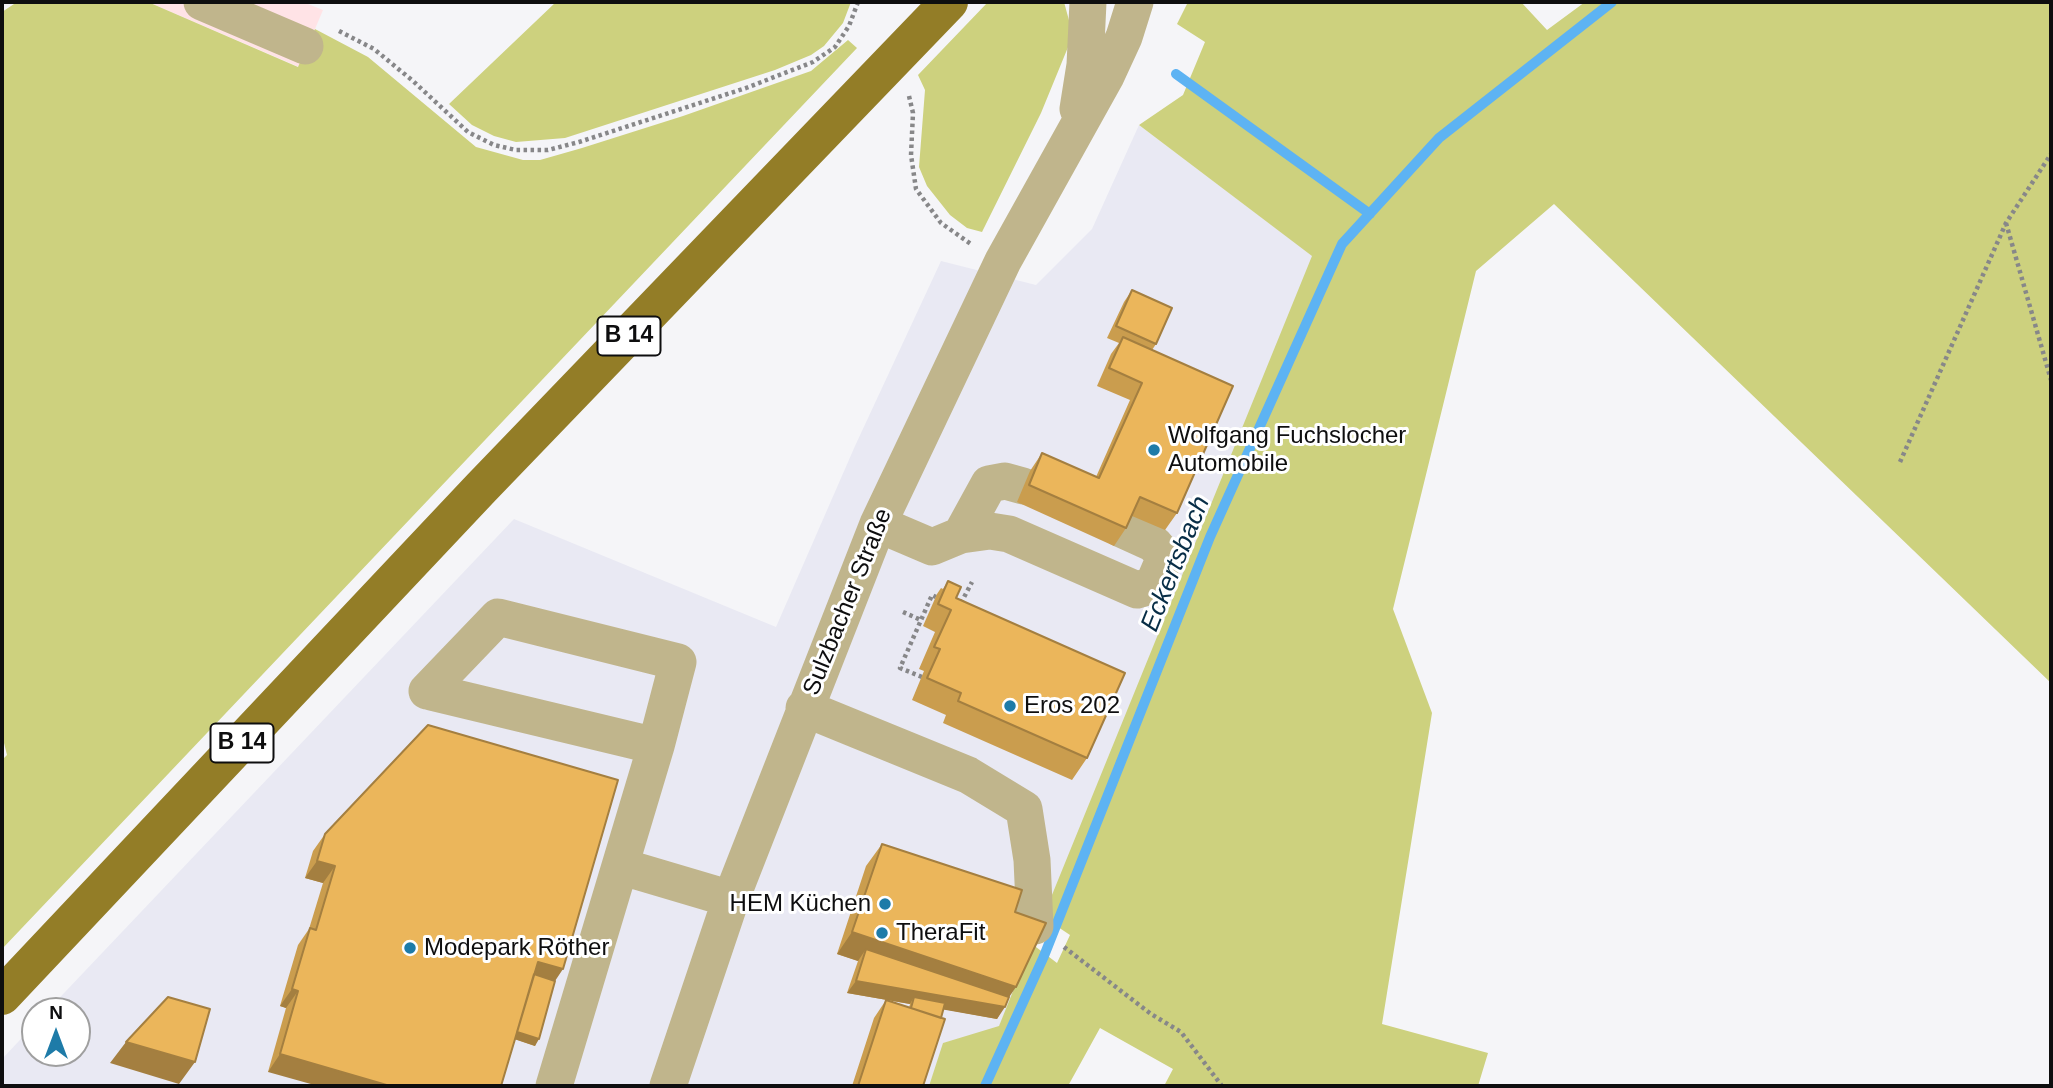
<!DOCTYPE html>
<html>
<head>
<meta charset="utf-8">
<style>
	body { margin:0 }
	#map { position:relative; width:2053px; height:1088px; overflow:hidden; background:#f5f5f8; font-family:Helvetica,sans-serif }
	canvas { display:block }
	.frame { position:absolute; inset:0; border:4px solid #0e0e0f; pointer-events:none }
	.north { position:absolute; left:21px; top:997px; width:70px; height:70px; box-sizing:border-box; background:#fff; border:2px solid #9f9f9f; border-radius:50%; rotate:0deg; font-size:19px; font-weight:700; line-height:28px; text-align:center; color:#0e0e0f }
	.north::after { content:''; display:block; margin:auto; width:24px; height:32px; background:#1e7ba8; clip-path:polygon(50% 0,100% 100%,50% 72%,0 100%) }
</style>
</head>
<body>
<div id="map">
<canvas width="2053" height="1088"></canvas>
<div class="frame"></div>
<div class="north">N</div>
</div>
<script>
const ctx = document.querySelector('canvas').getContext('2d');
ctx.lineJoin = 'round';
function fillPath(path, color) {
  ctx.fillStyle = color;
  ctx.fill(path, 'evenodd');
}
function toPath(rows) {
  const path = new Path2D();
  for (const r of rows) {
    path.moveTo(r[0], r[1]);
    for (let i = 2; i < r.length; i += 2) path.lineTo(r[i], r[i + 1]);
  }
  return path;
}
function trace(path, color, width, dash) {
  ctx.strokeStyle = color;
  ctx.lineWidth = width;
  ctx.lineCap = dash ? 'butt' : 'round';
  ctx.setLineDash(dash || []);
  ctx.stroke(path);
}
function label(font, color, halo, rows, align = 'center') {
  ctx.font = font + ' Helvetica,sans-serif';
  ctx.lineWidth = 6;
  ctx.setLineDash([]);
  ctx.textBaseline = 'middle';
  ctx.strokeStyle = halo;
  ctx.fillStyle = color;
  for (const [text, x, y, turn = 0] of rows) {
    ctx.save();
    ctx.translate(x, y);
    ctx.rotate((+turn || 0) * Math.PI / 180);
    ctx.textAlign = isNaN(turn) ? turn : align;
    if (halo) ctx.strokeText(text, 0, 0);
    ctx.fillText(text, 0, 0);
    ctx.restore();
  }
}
fillPath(toPath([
	[1139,125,1313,256,999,1027,944,1043,929,1086,2,1086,2,1059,35,1024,35,1053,77,1053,77,1011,47,1011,514,519,776,627,855,446,941,261,1036,285,1092,229]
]), '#e9e9f3');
fillPath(toPath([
	[148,2,303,2,323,10,299,67]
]), '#ffe3e6');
fillPath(toPath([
	[17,2,148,2,298,67,315,29,368,57,476,147,523,160,540,160,582,148,683,116,811,71,848,40,857,48,2,949,2,760,7,755,2,735,2,12],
	[556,2,851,2,843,23,824,46,811,55,775,70,565,138,516,142,494,136,472,125,449,104],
	[988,2,1064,2,1073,35,1041,113,982,232,967,228,950,215,927,186,919,167,925,90,918,75],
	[1188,2,1521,2,1547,30,1585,2,2051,2,2051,683,1554,204,1476,271,1393,609,1432,713,1382,1024,1488,1053,1478,1086,1164,1086,1173,1069,1100,1028,1068,1086,929,1086,943,1043,999,1026,1032,944,1057,963,1070,935,1043,917,1312,256,1139,125,1183,95,1205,42,1177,24]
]), '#cdd17e');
trace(toPath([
	[1176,74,1370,214],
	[985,1086,1044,956,1210,537,1342,244,1439,138,1612,2]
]), '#5db3f3', 10);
trace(toPath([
	[339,31,374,49,413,81,468,132,494,145,516,150,548,150,579,142,746,88,813,62,835,47,849,26,858,2],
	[909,96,913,113,911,155,916,189,941,223,971,244],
	[2006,223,2051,380],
	[1900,462,2006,223,2051,154],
	[961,603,972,582],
	[903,612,921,620],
	[922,677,900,668,932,595,936,597],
	[1064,947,1151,1014,1181,1032,1222,1086]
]), '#878789', 4.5, [3.5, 3.5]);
trace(toPath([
	[202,2,305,46],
	[1078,109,1085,65,1088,2],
	[878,524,932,547,961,535,990,531,1009,534,1137,590,1153,585,1165,557,1154,544,1121,529],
	[961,535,989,484,1005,481,1023,486],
	[427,691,656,746,554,1086],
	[427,691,498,617,678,662,656,746],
	[804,708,968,775,1024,809,1032,860,1035,926],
	[623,867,731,899],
	[668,1086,731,899,878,524,1003,261,1106,76,1124,37,1135,2]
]), '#c0b58c', 37);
trace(toPath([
	[2,996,481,488,949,2]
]), '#937d27', 38);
fillPath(toPath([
	[1132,290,1156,344,1152,350,1177,513,1165,530,1132,516,1126,528,1114,546,1017,502,1030,471,1042,453,1096,477,1130,400,1097,386,1111,354,1119,343,1107,338,1124,302],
	[948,581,956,598,1087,758,1072,780,943,723,946,715,912,700,924,671,919,669,935,632,923,626,937,594,941,588,943,589],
	[325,834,555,981,535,1046,515,1039,268,1072,286,1008,280,1006,298,945,309,929,323,883,305,878,313,851],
	[882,844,1015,912,1009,997,997,1019,943,1009,923,1086,852,1086,874,1018,886,1000,909,1008,910,1004,847,993,858,961,837,954,866,866]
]), '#ca9d4e');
fillPath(toPath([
	[317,861,335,866,323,883,305,878],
	[852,932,1016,987,1003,1006,1005,1007,997,1019,912,1004,914,997,910,1004,847,993,856,981,866,949,858,961,837,954],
	[538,962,563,969,551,987,526,979],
	[292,989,298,991,286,1008,280,1006],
	[513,1031,539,1039,535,1046,508,1037],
	[126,1042,195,1062,179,1084,110,1063],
	[280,1054,390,1086,318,1086,268,1072]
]), '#a47f40');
const building = toPath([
	[1132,290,1172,308,1156,344,1116,326,1132,290],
	[1123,337,1233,386,1177,513,1140,497,1126,528,1029,485,1042,453,1099,478,1142,383,1109,368,1123,337],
	[948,581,961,587,956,598,1125,673,1087,758,958,701,961,693,927,678,940,649,934,647,951,610,938,604,948,581],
	[428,725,618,780,563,969,538,962,501,1086,390,1086,280,1054,298,991,292,989,310,928,316,930,335,866,317,861,325,834,428,725],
	[882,844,1022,890,1015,912,1046,923,1016,987,852,932,882,844],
	[866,949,1009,997,1005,1007,856,981,866,949],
	[534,974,555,981,539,1039,517,1032,534,974],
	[168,997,210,1009,195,1062,126,1042,168,997],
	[914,997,945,1003,941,1018,911,1008,914,997],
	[886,1000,945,1019,923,1086,858,1086,886,1000]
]);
fillPath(building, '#ebb65b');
trace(building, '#a47f40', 2);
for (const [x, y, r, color] of [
	[1154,450,7,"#1e7ba8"],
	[1010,706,7,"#1e7ba8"],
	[885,904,7,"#1e7ba8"],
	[882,933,7,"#1e7ba8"],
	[410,948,7,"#1e7ba8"]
]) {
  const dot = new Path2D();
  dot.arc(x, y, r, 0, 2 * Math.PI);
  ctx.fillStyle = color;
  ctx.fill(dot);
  trace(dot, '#fff', 2.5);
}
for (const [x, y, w] of [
	[629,336,63],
	[242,743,63]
]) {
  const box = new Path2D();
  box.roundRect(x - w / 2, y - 19.5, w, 39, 5);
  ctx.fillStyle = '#fff';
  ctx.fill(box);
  trace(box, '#0e0e0f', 2);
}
label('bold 23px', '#0e0e0f', null, [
	["B 14",629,336],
	["B 14",242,743]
]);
label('24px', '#0e0e0f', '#fff', [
	["Wolfgang Fuchslocher",1168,436],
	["Automobile",1168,464],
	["Eros 202",1024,706],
	["HEM Küchen",871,904,"right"],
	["TheraFit",896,933],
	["Modepark Röther",424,948]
], 'left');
label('24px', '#0e0e0f', '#fff', [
	["Sulzbacher Straße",848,602,-68]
]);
label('italic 26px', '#072d46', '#fff', [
	["Eckertsbach",1176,564,-68]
]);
</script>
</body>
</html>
